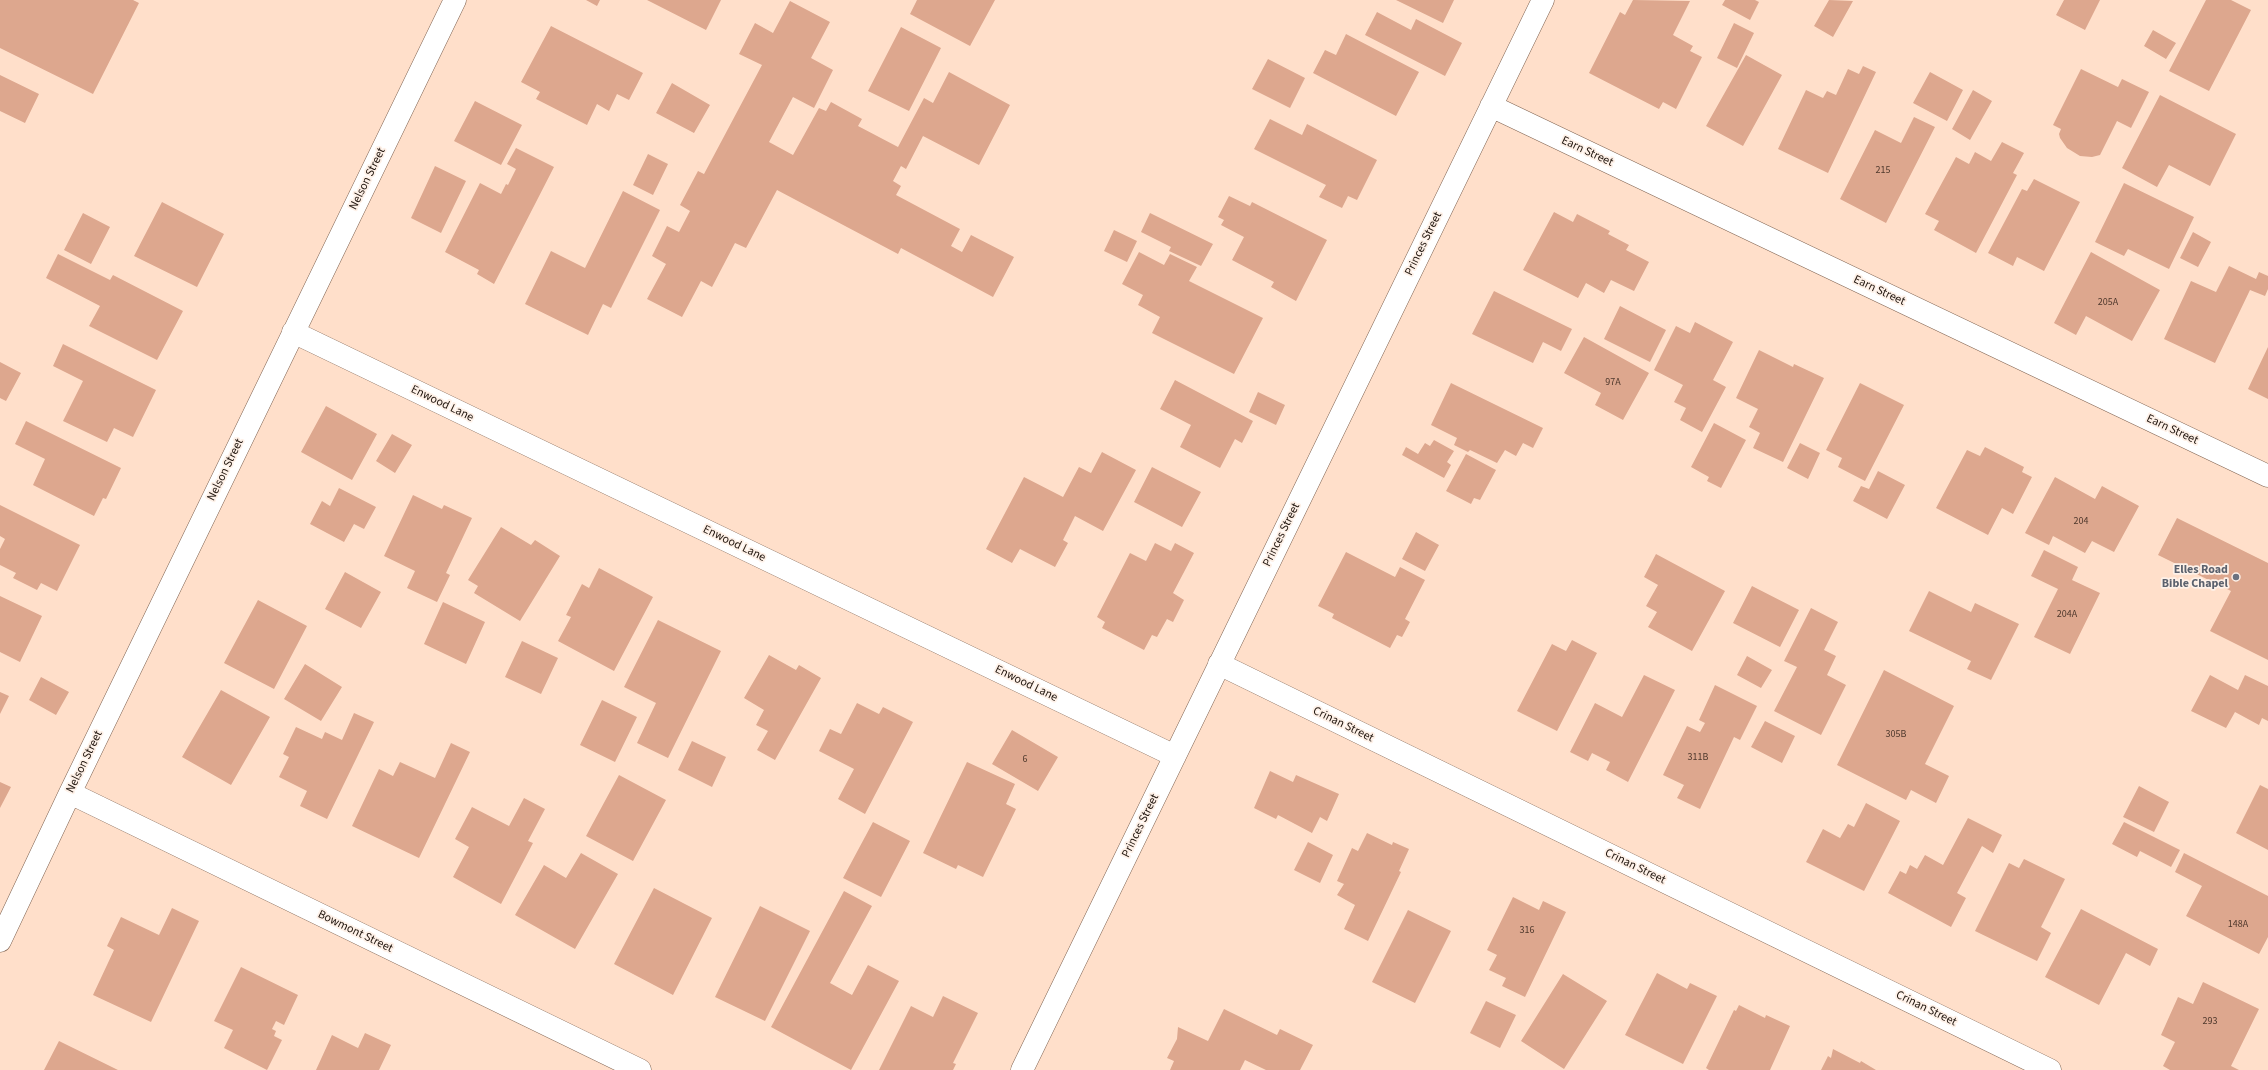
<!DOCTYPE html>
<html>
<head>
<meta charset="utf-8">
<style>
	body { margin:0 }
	canvas { display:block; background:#ffdfca }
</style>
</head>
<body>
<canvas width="2268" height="1070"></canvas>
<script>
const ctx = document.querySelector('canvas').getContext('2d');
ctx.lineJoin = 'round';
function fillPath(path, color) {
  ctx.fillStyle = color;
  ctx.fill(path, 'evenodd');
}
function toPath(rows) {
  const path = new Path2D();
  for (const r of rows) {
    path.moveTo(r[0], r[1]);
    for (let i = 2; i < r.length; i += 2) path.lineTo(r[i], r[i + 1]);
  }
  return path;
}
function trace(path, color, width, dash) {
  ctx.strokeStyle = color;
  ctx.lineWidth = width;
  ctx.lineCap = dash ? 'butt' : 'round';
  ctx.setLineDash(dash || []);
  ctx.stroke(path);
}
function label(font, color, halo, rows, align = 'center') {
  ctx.font = font + ' "Source Sans 3",sans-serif';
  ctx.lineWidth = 3.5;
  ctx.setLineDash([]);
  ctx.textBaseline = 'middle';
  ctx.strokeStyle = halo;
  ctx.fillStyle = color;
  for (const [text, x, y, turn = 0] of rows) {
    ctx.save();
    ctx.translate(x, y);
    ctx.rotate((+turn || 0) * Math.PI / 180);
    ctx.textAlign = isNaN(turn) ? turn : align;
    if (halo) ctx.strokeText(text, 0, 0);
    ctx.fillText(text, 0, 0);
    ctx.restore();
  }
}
fillPath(toPath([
	[0,0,133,0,139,3,93,94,0,48],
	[586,0,600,0,597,6],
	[647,0,721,0,706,30],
	[917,0,995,0,970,46,910,14],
	[1396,0,1454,0,1443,23],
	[1633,0,1690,1,1673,35,1693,46,1690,51,1702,57,1676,109,1663,102,1659,109,1589,73,1620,12,1625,15],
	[1725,0,1755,0,1759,2,1750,20,1722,5],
	[1829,0,1853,1,1833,37,1814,26],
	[2064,0,2100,0,2085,30,2056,15],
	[2206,0,2231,0,2251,10,2209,91,2169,71],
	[790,1,830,22,811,58,833,70,814,108,793,97,769,142,793,155,819,108,826,111,831,102,862,119,858,126,898,147,924,98,933,103,949,72,1010,105,979,165,923,136,906,169,901,166,893,181,901,186,896,195,960,229,951,246,962,252,971,235,1014,257,993,297,901,248,898,254,777,190,746,248,735,243,712,287,701,281,682,317,647,299,666,264,652,256,667,226,679,232,690,211,680,205,698,171,704,174,762,65,739,54,755,23,773,33],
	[1377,12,1411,30,1416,19,1462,43,1445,76,1365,35],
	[1734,23,1754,33,1737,68,1717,58],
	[551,26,643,73,629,100,617,94,609,111,597,104,587,125,536,99,540,92,521,82],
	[901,27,941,48,909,111,868,91],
	[2153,30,2176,43,2166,59,2144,46],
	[1346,34,1419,72,1396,116,1313,73,1325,50,1336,55],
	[1746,55,1782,75,1743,146,1706,126],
	[1268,59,1305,78,1290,108,1252,89],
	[1863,66,1876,72,1828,173,1778,149,1806,90,1823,98,1827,91,1836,95,1848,69,1859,74],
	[2081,69,2118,87,2122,79,2149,92,2131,128,2117,121,2100,155,2092,157,2080,156,2067,148,2060,138,2059,134,2061,129,2053,125],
	[1930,72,1963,90,1947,121,1913,103],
	[0,75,39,94,25,123,0,111],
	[672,83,710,105,694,133,656,113],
	[1973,90,1992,101,1970,140,1952,129],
	[2160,95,2236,134,2210,186,2169,165,2157,187,2122,168],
	[475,101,522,125,501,165,454,141],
	[1914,117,1935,127,1886,223,1840,199,1875,130,1901,143],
	[1270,119,1302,135,1307,124,1377,160,1357,200,1348,196,1342,208,1319,197,1326,185,1254,149],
	[2002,142,2024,153,2013,173,2017,175,1976,253,1934,230,1939,221,1925,214,1956,157,1969,164,1975,152,1991,161],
	[516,148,554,167,494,284,477,274,479,270,445,252,480,183,501,194,506,184,508,185,516,169,507,164],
	[648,154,668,164,653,195,633,185],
	[435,166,466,181,441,233,411,218],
	[2034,179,2080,202,2044,271,2017,257,2013,266,1988,253,2022,189,2027,191],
	[2124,183,2194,217,2169,269,2128,249,2124,256,2095,242],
	[623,191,660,210,611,308,603,304,588,335,525,304,551,251,585,268],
	[1229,196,1250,206,1252,202,1327,240,1296,301,1271,287,1274,282,1232,260,1244,237,1221,225,1224,220,1218,217],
	[162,202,224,234,197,287,134,256],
	[1554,212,1573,222,1577,214,1610,231,1608,234,1629,245,1626,250,1649,262,1634,291,1611,280,1604,293,1586,283,1578,298,1523,270],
	[83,213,110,227,91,264,64,250],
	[1150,213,1213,244,1201,266,1169,251,1171,247,1141,232],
	[1114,230,1137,241,1127,262,1104,251],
	[2193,232,2211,242,2198,267,2180,258],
	[1139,252,1164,265,1170,254,1197,267,1189,281,1263,318,1234,374,1152,333,1160,317,1138,305,1143,295,1122,284],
	[2091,252,2160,290,2132,341,2086,316,2076,335,2054,323],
	[58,254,110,280,113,275,183,311,157,360,89,326,100,306,46,278],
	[2229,266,2256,279,2259,272,2268,276,2268,289,2265,296,2250,290,2215,363,2164,339,2191,281,2216,292],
	[1494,291,1572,329,1561,351,1543,342,1533,363,1472,334],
	[1620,306,1666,330,1650,362,1604,339],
	[1695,322,1733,342,1713,380,1726,387,1702,432,1680,420,1686,408,1674,402,1683,385,1654,370,1676,326,1690,333],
	[1584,337,1649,373,1623,420,1595,405,1601,393,1564,373],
	[63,344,156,390,133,437,114,428,107,442,63,421,83,381,53,366],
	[2268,347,2268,399,2248,389],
	[1759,350,1793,367,1794,364,1824,378,1783,462,1753,448,1760,433,1749,427,1758,409,1736,398],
	[0,362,21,373,6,401,0,398],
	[1175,380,1253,421,1242,443,1235,439,1220,468,1180,447,1191,425,1160,409],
	[1451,383,1543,428,1533,448,1523,443,1516,456,1505,450,1497,463,1470,450,1468,452,1454,445,1457,438,1431,425],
	[1860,383,1904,405,1865,481,1838,467,1842,458,1826,450],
	[1258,392,1285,405,1276,425,1249,412],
	[326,406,377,434,352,480,301,452],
	[26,421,121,468,106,499,103,498,94,516,33,485,45,459,15,444],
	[1714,423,1746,440,1721,488,1707,481,1709,477,1691,467],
	[392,434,412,445,395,473,376,461],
	[1434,440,1454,451,1447,462,1451,465,1444,478,1402,455,1406,447,1418,454,1425,443,1430,446],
	[1800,443,1820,453,1808,479,1787,468],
	[1985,447,2024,467,2022,472,2032,477,2013,514,2002,508,1988,535,1936,508,1967,450,1980,456],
	[1102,452,1136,470,1103,531,1075,516,1063,540,1068,543,1055,567,1020,549,1012,563,986,549,1024,477,1063,497,1079,467,1091,473],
	[1466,454,1496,470,1480,500,1474,498,1471,504,1446,491],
	[1152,467,1201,492,1182,527,1134,502],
	[1878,471,1905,485,1887,519,1853,501,1861,486,1869,489],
	[2055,477,2095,499,2102,486,2139,506,2114,552,2092,541,2085,553,2053,536,2049,545,2025,533],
	[339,488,376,507,364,529,354,524,344,542,310,524,322,501,330,506],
	[413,495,442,509,444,505,472,518,446,573,450,575,437,602,407,588,415,571,384,556],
	[0,505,80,545,57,591,41,583,37,590,13,578,16,573,0,565,0,549,5,539,0,536],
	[2177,518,2268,563,2268,660,2210,631,2231,591,2158,555],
	[501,527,531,545,535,540,560,556,520,621,474,593,478,586,468,580],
	[1416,532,1439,545,1425,571,1402,559],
	[1155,543,1171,551,1175,543,1194,553,1173,593,1184,600,1173,622,1167,619,1157,637,1152,635,1144,650,1102,628,1105,622,1097,617,1130,553,1146,561],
	[2044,550,2078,567,2072,580,2100,593,2070,654,2034,637,2058,589,2031,576],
	[1346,552,1395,577,1400,567,1425,580,1405,619,1410,622,1402,637,1397,635,1390,648,1332,618,1334,614,1318,606],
	[1656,554,1725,591,1692,651,1648,627,1657,612,1646,606,1658,585,1644,577],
	[599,568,653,597,614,671,558,641,571,617,566,615,582,584,589,588],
	[345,572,381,592,361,628,325,609],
	[1752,586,1799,610,1780,647,1733,623],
	[1929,591,1971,612,1975,603,2019,624,1991,680,1967,669,1971,661,1909,631],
	[0,596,42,616,20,662,0,652],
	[258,600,307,626,274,689,224,663],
	[443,602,485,622,466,664,424,644],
	[1811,608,1838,622,1824,650,1836,656,1827,675,1846,685,1821,735,1774,711,1797,667,1784,661],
	[658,620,721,651,668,758,637,743,656,703,624,687],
	[1572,640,1597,653,1557,731,1517,711,1552,644,1566,651],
	[522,641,558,658,541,694,505,677],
	[769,655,796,670,799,665,821,678,775,760,757,750,768,731,756,725,764,710,744,698],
	[1747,656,1772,670,1761,688,1737,675],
	[305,664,342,687,321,721,284,699],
	[1884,670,1954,706,1925,764,1949,776,1936,803,1911,790,1906,800,1837,765],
	[1644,675,1675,690,1628,782,1606,770,1610,762,1592,753,1588,761,1570,752,1595,703,1622,717],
	[2210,675,2238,690,2245,675,2268,686,2268,721,2262,718,2259,725,2235,712,2226,728,2191,711],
	[41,677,69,692,56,715,29,700],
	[1715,685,1757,706,1740,740,1734,737,1700,809,1677,798,1684,785,1663,775,1687,726,1700,732,1705,723,1699,720],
	[221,690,270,717,231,785,182,757],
	[0,692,9,696,0,714],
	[602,700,637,717,615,762,580,745],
	[857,703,879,714,883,707,913,722,865,814,838,799,854,769,819,751,830,729,841,734],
	[354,713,374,722,327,819,300,806,307,791,279,777,289,757,283,754,296,727,322,739,325,732,342,740],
	[1765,721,1795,736,1782,763,1751,747],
	[1012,730,1058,757,1038,791,992,764],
	[692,741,726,757,712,787,678,770],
	[451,743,470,752,419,858,352,826,379,769,393,776,400,762,435,778],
	[967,762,1015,784,1006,804,1016,809,983,877,958,865,956,869,923,853],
	[1270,771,1293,782,1296,775,1339,794,1327,821,1320,817,1312,833,1278,815,1276,819,1254,808],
	[619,775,666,800,633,861,586,836],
	[0,782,11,787,0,808],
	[2260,785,2268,789,2268,850,2236,833],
	[2139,786,2169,802,2154,832,2123,817],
	[524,798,545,809,528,841,533,843,501,904,453,877,469,847,455,839,472,807,509,826],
	[1866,803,1900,821,1864,891,1806,862,1823,829,1840,838,1848,824,1854,827],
	[1968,818,2002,835,1993,853,1982,846,1957,893,1966,898,1951,927,1888,893,1900,871,1906,874,1910,865,1917,869,1925,855,1943,865],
	[873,822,910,841,881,897,843,878],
	[2124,822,2180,850,2171,867,2140,851,2137,857,2112,844],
	[1367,833,1392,845,1393,842,1409,849,1399,871,1401,872,1368,941,1344,929,1355,905,1337,895,1344,884,1337,881,1352,848,1358,851],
	[1308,842,1333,855,1320,883,1294,870],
	[581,853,618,874,575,949,515,915,544,865,566,878],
	[2184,853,2268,896,2268,937,2259,954,2186,916,2202,886,2175,872],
	[2024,859,2065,879,2041,927,2051,933,2037,961,1975,931,2009,863,2019,868],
	[654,888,712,918,673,995,614,964],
	[844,891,872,906,830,983,852,995,868,965,899,981,851,1070,771,1027],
	[1513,897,1539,910,1543,901,1566,912,1525,997,1502,986,1506,978,1489,970,1497,955,1487,950],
	[760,906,810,931,765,1021,715,997],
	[172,908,199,921,151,1022,93,995,114,950,107,946,121,917,159,935],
	[2081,909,2158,949,2150,966,2126,953,2099,1005,2045,977],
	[1408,910,1451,931,1415,1003,1372,982],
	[241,967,298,995,284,1025,276,1021,272,1029,276,1031,274,1036,282,1040,267,1070,224,1048,233,1030,214,1021],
	[1657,973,1687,989,1690,983,1717,996,1683,1064,1625,1035],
	[1563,974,1607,1001,1564,1069,1521,1041],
	[2203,982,2259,1009,2231,1066,2239,1070,2170,1070,2163,1066,2175,1042,2161,1035,2178,997,2193,1004],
	[943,996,978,1013,953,1063,956,1064,953,1070,879,1070,911,1006,933,1017],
	[1486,1001,1516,1015,1500,1048,1470,1033],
	[1739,1005,1765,1018,1766,1015,1790,1026,1770,1070,1709,1070,1706,1068,1734,1010,1736,1011],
	[1224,1009,1277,1035,1280,1029,1313,1045,1300,1070,1266,1070,1245,1060,1240,1070,1170,1070,1174,1061,1167,1058,1177,1039,1178,1027,1208,1041],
	[365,1033,391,1045,379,1070,316,1070,332,1035,358,1048],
	[59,1041,118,1070,44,1070],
	[1833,1049,1860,1063,1861,1061,1876,1070,1821,1070,1828,1056,1831,1058]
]), '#dda78e');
const street = toPath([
	[1491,106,2268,476],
	[293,332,1175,756],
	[1219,664,2050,1070],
	[70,793,640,1070],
	[0,941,70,793,455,0],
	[1022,1070,1543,0]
]);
trace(street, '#806452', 23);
trace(street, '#fff', 22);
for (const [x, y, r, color] of [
	[2236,577,4,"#6b7280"]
]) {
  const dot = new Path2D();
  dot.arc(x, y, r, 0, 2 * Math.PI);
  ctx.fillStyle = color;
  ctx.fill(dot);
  trace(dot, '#fef1e8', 1.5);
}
label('10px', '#4e382c', null, [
	["215",1883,171],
	["205A",2108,303],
	["97A",1613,383],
	["204",2081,522],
	["204A",2067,615],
	["305B",1896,735],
	["311B",1698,758],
	["6",1025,760],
	["148A",2238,925],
	["316",1527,931],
	["293",2210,1022]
]);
label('12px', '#1e130c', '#fef1e8', [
	["Earn Street",1587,152,25],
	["Nelson Street",368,179,-64],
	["Princes Street",1424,244,-64],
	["Earn Street",1879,291,25],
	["Enwood Lane",442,404,26],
	["Earn Street",2172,430,25],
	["Nelson Street",226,470,-64],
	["Princes Street",1282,535,-64],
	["Enwood Lane",734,544,26],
	["Enwood Lane",1026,684,26],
	["Crinan Street",1343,725,26],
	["Nelson Street",85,762,-64],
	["Princes Street",1141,826,-64],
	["Crinan Street",1635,867,26],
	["Bowmont Street",355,932,26],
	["Crinan Street",1926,1009,26]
]);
label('bold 12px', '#5b616d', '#fef1e8', [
	["Elles Road",2228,570],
	["Bible Chapel",2228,584]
], 'right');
</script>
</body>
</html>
